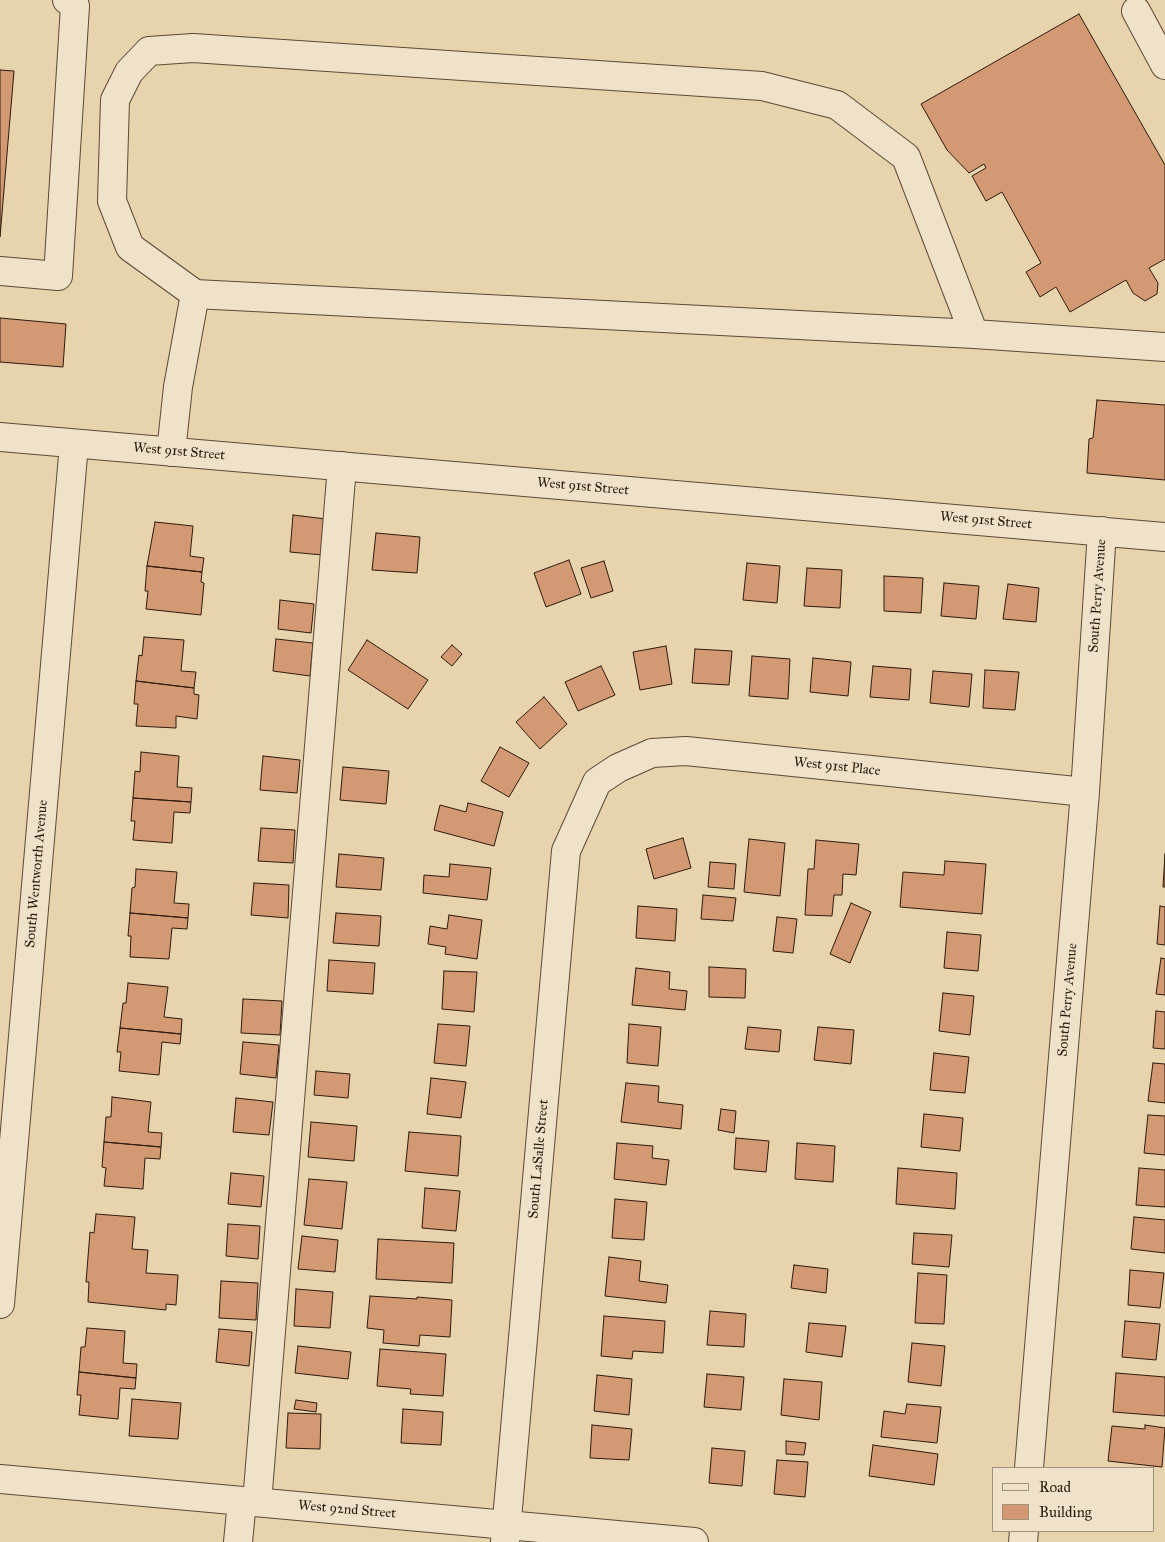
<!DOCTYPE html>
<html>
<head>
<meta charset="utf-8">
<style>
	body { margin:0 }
	#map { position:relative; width:1165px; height:1542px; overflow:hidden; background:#e7d3ac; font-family:"IM FELL Great Primer",serif }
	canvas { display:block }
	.legend { position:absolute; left:992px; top:1467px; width:162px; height:65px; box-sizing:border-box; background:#efe2c9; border:1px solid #a1927e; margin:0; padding:6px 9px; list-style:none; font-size:15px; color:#2d1a0e }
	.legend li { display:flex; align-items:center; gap:10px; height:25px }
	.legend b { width:25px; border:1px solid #a1927e }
</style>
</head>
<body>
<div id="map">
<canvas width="1165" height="1542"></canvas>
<ul class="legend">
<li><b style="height:6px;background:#efe2c9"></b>Road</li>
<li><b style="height:14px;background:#d39973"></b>Building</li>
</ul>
</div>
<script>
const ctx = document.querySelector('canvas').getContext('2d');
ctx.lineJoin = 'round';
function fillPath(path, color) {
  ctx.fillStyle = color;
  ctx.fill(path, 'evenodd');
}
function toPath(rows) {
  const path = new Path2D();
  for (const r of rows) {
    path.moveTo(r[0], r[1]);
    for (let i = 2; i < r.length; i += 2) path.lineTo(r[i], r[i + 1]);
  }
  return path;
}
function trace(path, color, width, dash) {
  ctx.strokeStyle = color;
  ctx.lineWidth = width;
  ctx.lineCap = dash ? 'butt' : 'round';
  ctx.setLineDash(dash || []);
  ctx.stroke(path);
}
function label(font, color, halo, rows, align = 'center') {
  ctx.font = font + ' "IM FELL Great Primer",serif';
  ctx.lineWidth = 4;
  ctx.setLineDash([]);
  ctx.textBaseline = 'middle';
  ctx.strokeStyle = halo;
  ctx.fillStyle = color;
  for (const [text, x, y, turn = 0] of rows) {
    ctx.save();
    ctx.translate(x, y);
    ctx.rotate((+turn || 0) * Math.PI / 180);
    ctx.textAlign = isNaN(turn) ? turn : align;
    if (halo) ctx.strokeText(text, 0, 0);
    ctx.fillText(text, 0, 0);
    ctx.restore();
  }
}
const building = toPath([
	[1079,14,1165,165,1165,259,1149,268,1158,283,1157,294,1145,301,1133,293,1126,280,1070,312,1056,287,1040,297,1026,272,1041,263,1002,192,986,201,972,176,986,168,984,164,969,173,947,150,921,104,1079,14],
	[0,70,14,71,0,237,0,70],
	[0,318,66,324,63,367,0,362,0,318],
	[1097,400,1165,405,1165,480,1087,473,1089,439,1093,438,1097,400],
	[293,515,326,519,323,555,290,552,293,515],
	[155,522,193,526,190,556,204,558,202,572,147,566,155,522],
	[376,533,420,537,417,573,372,570,376,533],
	[569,560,581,594,546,607,534,573,569,560],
	[604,561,613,591,591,598,581,568,604,561],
	[747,563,780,566,777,603,743,600,747,563],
	[147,566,202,572,201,582,204,583,201,615,146,609,148,591,145,591,147,566],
	[807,568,842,570,840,608,804,606,807,568],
	[884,576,923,578,921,613,884,611,884,576],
	[944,583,979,586,976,619,941,616,944,583],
	[1008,584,1039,588,1036,622,1003,619,1008,584],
	[280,600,314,604,311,633,278,629,280,600],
	[144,637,184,640,181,671,196,672,194,688,136,681,139,655,142,656,144,637],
	[276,639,313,643,310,676,273,671,276,639],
	[367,640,428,680,408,709,348,670,367,640],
	[452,645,462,654,452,666,441,657,452,645],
	[666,646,672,684,640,690,633,652,666,646],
	[695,649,732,651,729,685,692,683,695,649],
	[752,656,790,659,788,699,749,696,752,656],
	[813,658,851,662,848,696,810,692,813,658],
	[601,666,615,695,578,711,565,682,601,666],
	[873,666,911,669,909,700,870,697,873,666],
	[985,670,1019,672,1015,710,983,708,985,670],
	[933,671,972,674,969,707,930,703,933,671],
	[136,681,194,688,194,694,199,695,197,719,176,716,176,728,136,726,138,704,134,704,136,681],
	[544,697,567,724,540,749,516,722,544,697],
	[500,747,529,763,509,797,481,781,500,747],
	[141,752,179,756,177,787,192,788,191,802,133,798,135,771,140,772,141,752],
	[263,756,300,760,297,793,260,790,263,756],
	[343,767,389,771,386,804,340,800,343,767],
	[133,798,191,802,190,813,174,812,172,843,133,840,135,821,131,821,133,798],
	[468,803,503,812,494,846,434,830,440,805,466,812,468,803],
	[261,828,295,830,293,863,258,861,261,828],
	[683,838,691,868,654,879,646,849,683,838],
	[749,839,785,843,780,896,744,892,749,839],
	[816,840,859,844,856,875,843,874,842,895,834,895,832,916,805,915,808,869,814,869,816,840],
	[339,854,384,858,381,890,336,887,339,854],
	[1165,854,1165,887,1163,887,1165,854],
	[945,861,986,864,982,914,900,907,903,872,944,875,945,861],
	[710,862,736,864,734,889,708,887,710,862],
	[450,864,491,868,487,900,423,893,424,875,449,877,450,864],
	[136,869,177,872,174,903,189,904,188,918,130,913,132,888,135,887,136,869],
	[254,883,289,885,288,918,251,915,254,883],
	[703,895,736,898,733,921,701,919,703,895],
	[851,903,871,912,850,963,830,954,851,903],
	[638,906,677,909,675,941,636,938,638,906],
	[1160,906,1165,907,1165,945,1157,944,1160,906],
	[130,913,188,918,187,929,172,928,169,959,130,957,131,936,128,936,130,913],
	[336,913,381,916,379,946,333,943,336,913],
	[449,915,482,920,477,959,445,954,446,947,428,944,430,926,447,929,449,915],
	[777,917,797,919,793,953,773,951,777,917],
	[947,932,981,935,978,971,944,968,947,932],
	[1161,958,1165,959,1165,995,1156,994,1161,958],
	[329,960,375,963,373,994,327,991,329,960],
	[709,967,746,969,745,998,709,997,709,967],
	[636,968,670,972,669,989,687,991,685,1010,632,1005,636,968],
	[444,971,477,972,474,1012,442,1009,444,971],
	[128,983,168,987,164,1017,182,1019,181,1034,120,1028,123,1003,126,1003,128,983],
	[943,993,974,996,970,1035,939,1031,943,993],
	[243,999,282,1001,280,1035,241,1033,243,999],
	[1156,1011,1165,1012,1165,1049,1153,1048,1156,1011],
	[438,1024,470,1026,466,1066,434,1063,438,1024],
	[629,1024,661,1027,658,1066,627,1063,629,1024],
	[748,1027,781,1030,779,1052,745,1049,748,1027],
	[818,1027,854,1030,851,1064,814,1060,818,1027],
	[120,1028,181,1034,180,1044,162,1042,159,1075,119,1071,121,1052,117,1052,120,1028],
	[243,1042,279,1045,276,1078,240,1074,243,1042],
	[934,1053,969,1057,965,1093,930,1090,934,1053],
	[1153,1063,1165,1064,1165,1103,1148,1101,1153,1063],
	[316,1071,350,1074,348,1098,314,1095,316,1071],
	[431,1078,466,1082,461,1118,427,1114,431,1078],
	[626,1083,659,1086,658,1102,683,1105,681,1129,621,1122,626,1083],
	[112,1097,151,1102,148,1132,162,1133,161,1147,104,1142,106,1117,111,1117,112,1097],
	[236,1098,273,1102,269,1135,233,1132,236,1098],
	[721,1109,736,1111,734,1133,718,1130,721,1109],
	[924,1114,963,1118,960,1151,921,1147,924,1114],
	[1148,1115,1165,1116,1165,1155,1144,1153,1148,1115],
	[311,1122,357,1126,354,1161,308,1157,311,1122],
	[409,1132,461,1136,458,1176,405,1171,409,1132],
	[736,1138,769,1141,766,1172,734,1169,736,1138],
	[104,1142,161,1147,160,1159,145,1158,143,1189,104,1186,106,1168,102,1167,104,1142],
	[617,1143,653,1146,652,1158,669,1160,666,1185,614,1179,617,1143],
	[797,1143,835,1146,833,1182,795,1179,797,1143],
	[898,1168,957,1173,955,1209,896,1204,898,1168],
	[1139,1168,1165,1170,1165,1207,1136,1205,1139,1168],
	[231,1173,264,1176,261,1207,228,1204,231,1173],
	[309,1179,347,1182,342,1229,304,1225,309,1179],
	[425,1188,460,1191,456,1231,422,1228,425,1188],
	[615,1199,647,1202,644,1240,612,1238,615,1199],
	[96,1214,135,1217,132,1249,148,1250,146,1273,178,1275,176,1305,166,1304,166,1310,88,1302,89,1282,86,1282,90,1232,94,1233,96,1214],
	[1134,1217,1165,1220,1165,1253,1131,1249,1134,1217],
	[228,1224,260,1226,258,1259,226,1256,228,1224],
	[914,1233,952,1235,949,1267,912,1264,914,1233],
	[302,1236,338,1240,335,1272,298,1269,302,1236],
	[378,1239,454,1243,452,1283,376,1279,378,1239],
	[609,1257,641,1261,639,1281,668,1285,666,1303,605,1296,609,1257],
	[794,1265,828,1269,826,1293,791,1288,794,1265],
	[1130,1270,1164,1273,1160,1308,1128,1305,1130,1270],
	[918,1273,947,1275,944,1324,915,1323,918,1273],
	[221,1281,258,1283,256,1320,219,1318,221,1281],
	[296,1289,333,1292,330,1328,294,1326,296,1289],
	[370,1296,417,1299,417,1297,452,1300,450,1337,420,1335,419,1346,383,1343,384,1330,367,1328,370,1296],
	[710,1311,746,1314,744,1347,707,1345,710,1311],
	[604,1316,665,1321,663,1353,633,1351,632,1359,601,1356,604,1316],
	[1125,1321,1160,1324,1156,1360,1122,1357,1125,1321],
	[809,1323,846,1326,842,1357,806,1352,809,1323],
	[87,1328,125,1331,123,1363,137,1364,136,1378,79,1372,81,1347,85,1347,87,1328],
	[219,1329,252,1332,249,1366,216,1362,219,1329],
	[912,1343,945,1346,941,1386,908,1382,912,1343],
	[298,1346,351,1352,348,1379,295,1373,298,1346],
	[380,1349,446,1354,443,1396,410,1394,411,1389,377,1386,380,1349],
	[79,1372,136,1378,135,1389,120,1388,118,1419,79,1415,81,1395,77,1395,79,1372],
	[1116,1373,1165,1377,1165,1416,1113,1412,1116,1373],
	[707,1374,744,1377,741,1410,704,1407,707,1374],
	[597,1375,632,1379,629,1415,594,1411,597,1375],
	[784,1379,822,1382,819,1420,781,1415,784,1379],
	[132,1399,181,1403,178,1439,129,1436,132,1399],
	[296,1400,317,1403,316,1412,294,1409,296,1400],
	[907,1404,941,1407,937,1443,881,1437,884,1411,905,1414,907,1404],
	[403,1409,443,1412,441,1445,401,1443,403,1409],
	[288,1413,321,1414,320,1449,286,1448,288,1413],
	[592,1425,632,1429,629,1460,590,1458,592,1425],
	[1145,1425,1165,1428,1162,1467,1108,1461,1112,1426,1145,1429,1145,1425],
	[786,1441,806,1443,804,1455,786,1454,786,1441],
	[873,1445,938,1454,934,1485,869,1476,873,1445],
	[712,1448,745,1451,742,1486,709,1483,712,1448],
	[777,1460,808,1462,805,1497,774,1494,777,1460]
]);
fillPath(building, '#d39973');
trace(building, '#2d1a0e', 1);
const minor = toPath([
	[1136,11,1165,65],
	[0,271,58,276,75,6,67,0],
	[195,294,130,247,112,201,115,100,129,72,149,51,193,48,762,86,837,105,906,157,974,334],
	[0,437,1165,537],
	[171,452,178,387,195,294,974,334,1165,347],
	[0,1304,74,444],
	[1029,1468,1085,792,1102,531],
	[0,1479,694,1542],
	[257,1502,342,466],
	[238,1542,242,1501],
	[505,1542,566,851,597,782,618,768,652,753,686,751,1085,792],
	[1023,1542,1024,1531]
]);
trace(minor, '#5c4836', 30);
trace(minor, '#efe2c9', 28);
label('14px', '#2d1a0e', '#efe2c9', [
	["West 91st Street",179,452,5],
	["West 91st Street",583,487,5],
	["West 91st Street",986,521,5],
	["South Perry Avenue",1098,596,-86],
	["West 91st Place",837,767,6],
	["South Wentworth Avenue",37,874,-85],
	["South Perry Avenue",1068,1000,-85],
	["South LaSalle Street",539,1159,-85],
	["West 92nd Street",347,1510,5]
]);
</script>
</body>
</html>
